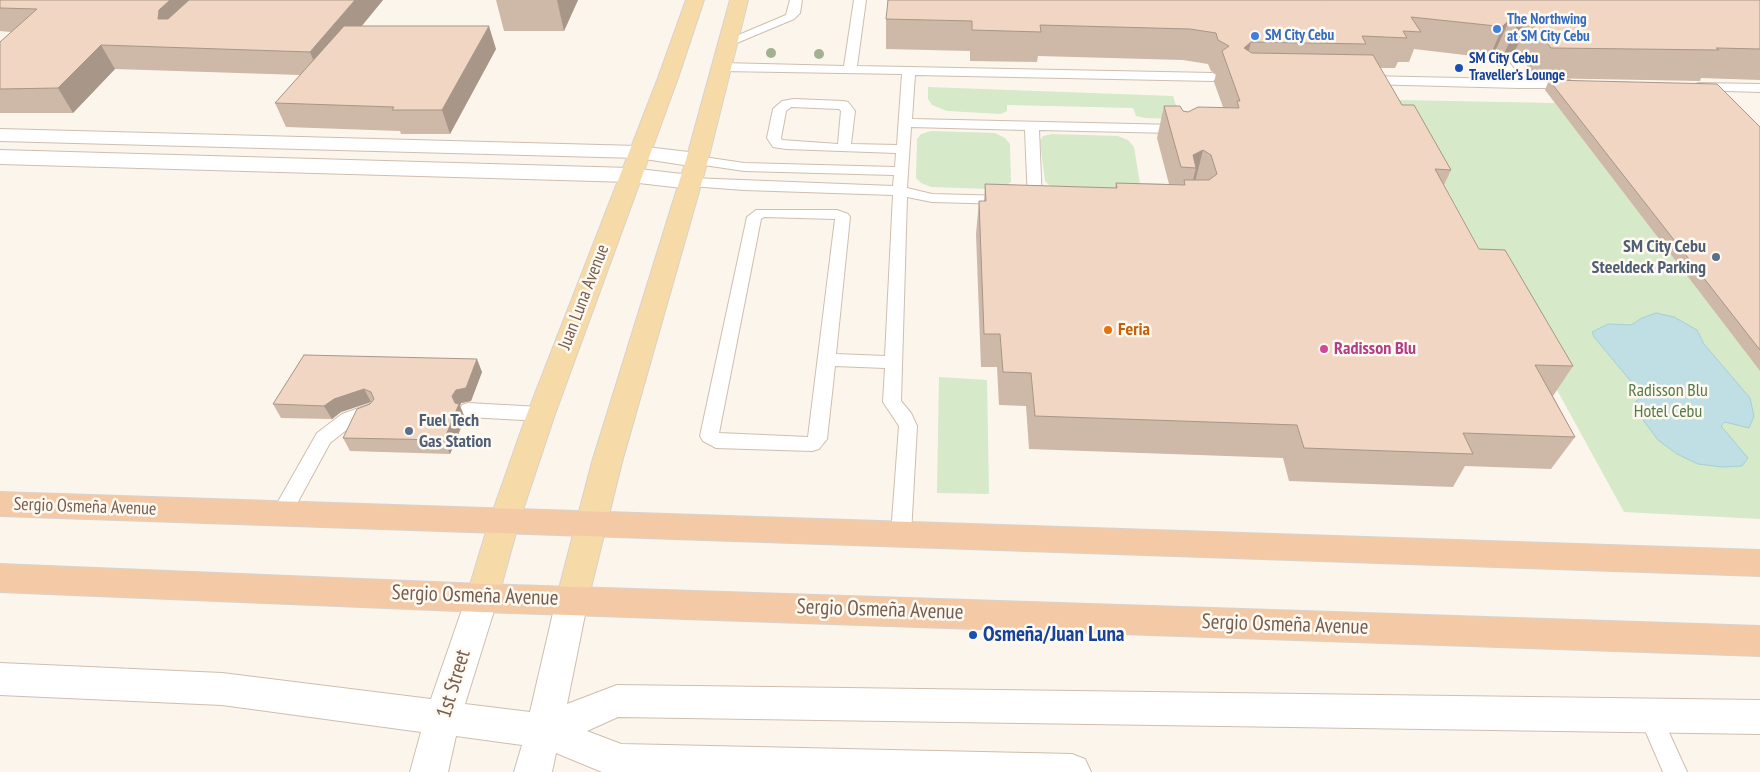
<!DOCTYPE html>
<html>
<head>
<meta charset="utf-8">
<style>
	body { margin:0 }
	canvas { display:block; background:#fcf5eb }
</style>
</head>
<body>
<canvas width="1760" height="772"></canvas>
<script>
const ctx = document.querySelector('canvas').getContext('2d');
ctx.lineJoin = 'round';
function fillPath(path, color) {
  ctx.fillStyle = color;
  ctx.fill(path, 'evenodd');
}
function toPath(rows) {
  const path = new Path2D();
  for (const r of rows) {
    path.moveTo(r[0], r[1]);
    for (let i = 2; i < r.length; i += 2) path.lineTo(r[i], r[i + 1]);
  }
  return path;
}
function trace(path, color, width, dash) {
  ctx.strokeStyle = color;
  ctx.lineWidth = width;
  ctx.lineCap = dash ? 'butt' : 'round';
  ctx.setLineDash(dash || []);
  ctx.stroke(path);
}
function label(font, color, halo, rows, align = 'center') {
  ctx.font = font + ' "PT Sans Narrow",sans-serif';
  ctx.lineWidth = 5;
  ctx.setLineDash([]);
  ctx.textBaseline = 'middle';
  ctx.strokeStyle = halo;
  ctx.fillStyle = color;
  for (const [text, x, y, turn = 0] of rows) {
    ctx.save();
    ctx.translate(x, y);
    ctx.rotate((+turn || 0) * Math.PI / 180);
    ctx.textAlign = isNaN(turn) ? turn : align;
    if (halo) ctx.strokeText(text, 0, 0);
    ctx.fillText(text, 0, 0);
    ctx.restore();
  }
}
fillPath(toPath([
	[928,87,1173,96,1179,115,1173,119,1145,118,1136,116,1133,108,1007,105,1007,111,1001,114,947,111,932,105,928,99],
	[1398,100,1555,103,1760,371,1760,519,1624,512],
	[931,131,995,133,1005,138,1010,144,1011,182,1002,188,990,189,931,187,921,183,916,178,917,139,921,134],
	[1052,134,1118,136,1128,140,1134,147,1140,184,1132,190,1050,186,1045,181,1040,141,1043,136],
	[939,377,987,380,989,494,937,493]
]), '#d6e9c9');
const water = toPath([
	[1656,313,1674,317,1697,330,1704,344,1750,398,1754,416,1749,428,1725,422,1721,426,1748,458,1742,466,1722,467,1698,464,1677,454,1658,440,1632,405,1640,398,1634,385,1594,337,1592,332,1608,324,1631,325,1642,318,1656,313]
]);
fillPath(water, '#bfdfe5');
trace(water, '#a6ced6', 1);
const service = toPath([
	[790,0,802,0,800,13,794,19,732,45,724,45,722,42,786,15,790,0],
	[854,0,866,0,857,66,1213,73,1219,77,1213,81,915,75,912,119,1178,125,1183,126,1187,133,1180,137,1173,133,1039,130,1042,201,1035,205,1028,201,1025,130,911,127,907,188,932,194,1007,196,1014,200,1007,204,932,202,907,197,901,401,911,413,917,426,911,534,908,540,901,542,894,540,891,534,899,426,883,402,885,368,835,366,827,439,819,449,812,451,716,448,703,441,700,436,747,217,756,210,837,210,848,214,850,217,836,354,885,356,893,195,744,190,691,186,684,182,691,178,893,186,894,175,744,171,697,164,690,160,697,156,744,163,895,167,896,153,786,149,773,147,767,138,773,109,782,101,794,99,843,101,848,102,855,111,851,144,897,145,902,74,722,71,716,67,722,63,844,66,854,0],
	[791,107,839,109,841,111,838,144,782,140,781,138,786,111,791,107],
	[764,217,835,219,808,437,719,433,761,219,764,217],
	[1497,51,1501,52,1522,79,1570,80,1576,84,1570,88,1519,88,1366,84,1360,80,1366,76,1509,79,1491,55,1497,51],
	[1698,83,1760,84,1760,92,1694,90,1692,87,1698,83],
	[468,403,541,407,547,409,550,414,547,419,541,421,468,417,462,415,459,410,462,405,468,403],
	[370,404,376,406,379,411,376,416,354,424,330,443,288,520,281,522,274,520,271,514,317,433,342,414,370,404],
	[1649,703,1657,706,1687,772,1663,772,1638,714,1641,706,1649,703]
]);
const minor = toPath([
	[0,129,638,146,697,153,705,155,708,160,705,165,697,167,638,158,0,141,0,129],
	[0,150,630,168,691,175,699,177,702,182,699,187,691,189,630,182,0,164,0,150],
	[482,584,494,588,498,598,465,704,530,712,556,600,560,590,572,586,584,590,588,600,567,704,617,685,1760,700,1760,734,618,717,587,731,621,744,1072,754,1085,759,1091,772,602,772,556,753,552,772,514,772,522,745,456,736,448,772,410,772,421,732,222,705,0,695,0,663,222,673,431,699,466,598,470,588,482,584]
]);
const primary = toPath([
	[686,0,704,0,678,78,555,414,519,522,498,598,494,608,482,612,470,608,466,598,489,522,527,414,658,78,686,0],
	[730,0,748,0,708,160,622,462,588,600,584,610,572,614,560,610,556,600,592,462,686,160,730,0]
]);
const trunk = toPath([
	[0,492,1760,550,1760,576,0,516,0,492],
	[0,564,482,584,1760,626,1760,656,482,612,0,592,0,564]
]);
trace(service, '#cebeb0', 2);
trace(minor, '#cebeb0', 2);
trace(primary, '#d9d2cd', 2);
trace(trunk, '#d9d2cd', 2);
fillPath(service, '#fff');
fillPath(minor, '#fff');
fillPath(primary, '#f6daa7');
fillPath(trunk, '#f4caa6');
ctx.fillStyle = '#a0b291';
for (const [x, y] of [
	[771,53],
	[819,54]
]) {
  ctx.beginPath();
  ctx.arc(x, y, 5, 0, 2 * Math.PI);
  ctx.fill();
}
fillPath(toPath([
	[0,0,383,0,362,26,496,49,450,134,401,134,400,131,286,127,275,103,300,75,115,69,73,113,0,113,0,42,11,32,0,31],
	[496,0,578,0,564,31,504,31],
	[1760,0,1760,80,1701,78,1700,81,1536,78,1515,51,1504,54,1496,49,1490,56,1482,57,1414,49,1409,62,1398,62,1395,68,1380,68,1402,105,1451,170,1444,185,1479,249,1573,366,1553,396,1575,437,1551,469,1465,466,1453,487,1289,481,1283,458,1029,449,1026,406,999,405,997,367,981,367,976,234,979,201,984,201,985,184,1115,188,1116,183,1169,184,1157,138,1164,106,1188,112,1223,107,1214,82,1216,74,1211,71,1208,64,1183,60,1038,56,1037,62,970,61,970,51,886,49,886,19],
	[1549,80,1760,127,1760,371,1545,90],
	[304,355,482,372,471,401,461,403,460,406,465,418,450,454,350,451,343,438,371,402,341,412,332,419,281,418,273,404]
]), '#ceb8a8');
fillPath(toPath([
	[170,0,207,0,171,34,158,19,159,10],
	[355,0,383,0,320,76,310,52],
	[557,0,578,0,564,31],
	[1510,19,1496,49,1490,56,1503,26],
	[1529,20,1515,51,1504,54,1518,23],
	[489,26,496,49,450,134,442,110],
	[1251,42,1243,72,1244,48],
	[101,45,115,69,73,113,58,88],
	[1203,150,1195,182,1192,184,1196,168,1193,155],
	[477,359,482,372,471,401,461,403,460,406,465,418,450,454,444,440,452,396],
	[364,389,371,402,341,412,332,419,324,406,334,399]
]), '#a89688');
const building = toPath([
	[0,0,170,0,159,10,158,19,168,19,189,0,355,0,310,52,101,45,58,88,0,89,0,42,37,9,0,8,0,0],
	[888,0,1760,0,1760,49,1716,48,1719,50,1551,48,1529,20,1518,23,1510,19,1503,26,1496,26,1411,17,1421,32,1403,31,1407,38,1362,36,1366,44,1251,42,1244,48,1252,53,1373,55,1402,105,1414,105,1451,170,1435,169,1479,249,1505,250,1573,366,1535,365,1575,437,1463,433,1473,454,1304,448,1297,425,1035,416,1031,373,1003,372,1000,334,984,334,979,201,986,201,985,184,1117,188,1116,183,1185,185,1184,180,1209,180,1217,174,1211,155,1203,150,1193,155,1196,168,1181,167,1164,106,1180,106,1183,111,1188,112,1198,107,1239,108,1237,101,1240,101,1222,51,1229,46,1218,40,1216,33,1190,29,1040,25,1041,32,972,30,972,21,886,19,888,0],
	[344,26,489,26,442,110,392,110,394,107,275,103,344,26],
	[1549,80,1717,84,1760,127,1760,350,1549,80],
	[304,355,477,359,466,388,456,390,452,396,455,403,459,404,444,440,343,438,357,409,370,404,374,399,371,392,364,389,334,399,324,406,273,404,304,355]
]);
fillPath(building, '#f0d6c3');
trace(building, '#a89688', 1);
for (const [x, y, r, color] of [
	[1497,29,5,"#3f7fe0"],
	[1255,36,5,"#3f7fe0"],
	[1459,68,5,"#1a4fb4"],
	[1716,257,5,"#5c6f8a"],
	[1108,330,5,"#e8710a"],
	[1324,349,5,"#d1479c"],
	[409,431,5,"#5c6f8a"],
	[973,635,5,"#1a4fb4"]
]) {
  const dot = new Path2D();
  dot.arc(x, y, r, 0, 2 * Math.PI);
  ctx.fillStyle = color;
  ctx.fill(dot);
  trace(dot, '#fef9f1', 2);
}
label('bold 15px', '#366cbe', '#fef9f1', [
	["The Northwing",1507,20],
	["at SM City Cebu",1507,37],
	["SM City Cebu",1265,36]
], 'left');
label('bold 15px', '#164399', '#fef9f1', [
	["SM City Cebu",1469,59],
	["Traveller’s Lounge",1469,76]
], 'left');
label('bold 18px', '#4e5e75', '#fef9f1', [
	["SM City Cebu",1706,247],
	["Steeldeck Parking",1706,268],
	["Fuel Tech",419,421,"left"],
	["Gas Station",419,442,"left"]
], 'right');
label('18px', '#765d4e', '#fef9f1', [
	["Juan Luna Avenue",584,297,-69],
	["Sergio Osmeña Avenue",85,507,2]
]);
label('bold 18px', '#c56008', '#fef9f1', [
	["Feria",1118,330]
], 'left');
label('bold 18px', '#b23c85', '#fef9f1', [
	["Radisson Blu",1334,349]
], 'left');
label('18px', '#557b47', '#fef9f1', [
	["Radisson Blu",1668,391],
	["Hotel Cebu",1668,412]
]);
label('21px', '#765d4e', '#fef9f1', [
	["Sergio Osmeña Avenue",475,596,2],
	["Sergio Osmeña Avenue",880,610,2],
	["Sergio Osmeña Avenue",1285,625,2],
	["1st Street",454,684,-73]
]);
label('bold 21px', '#164399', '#fef9f1', [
	["Osmeña/Juan Luna",983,635]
], 'left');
</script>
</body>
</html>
